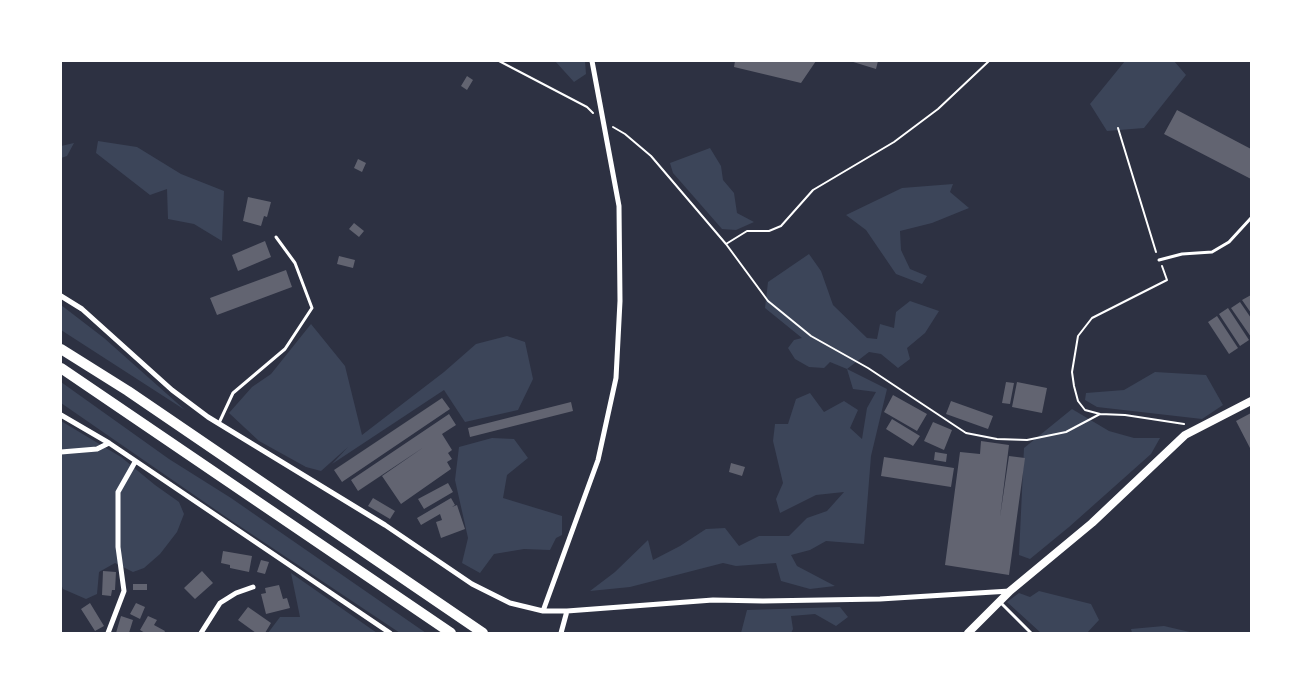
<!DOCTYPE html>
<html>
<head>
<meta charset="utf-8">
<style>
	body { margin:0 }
	#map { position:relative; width:1312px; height:694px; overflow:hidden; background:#2d3142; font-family:"Noto Sans",sans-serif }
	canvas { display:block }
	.frame { position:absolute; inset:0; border:62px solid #fff; pointer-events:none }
</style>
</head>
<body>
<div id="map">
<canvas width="1312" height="694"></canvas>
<div class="frame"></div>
</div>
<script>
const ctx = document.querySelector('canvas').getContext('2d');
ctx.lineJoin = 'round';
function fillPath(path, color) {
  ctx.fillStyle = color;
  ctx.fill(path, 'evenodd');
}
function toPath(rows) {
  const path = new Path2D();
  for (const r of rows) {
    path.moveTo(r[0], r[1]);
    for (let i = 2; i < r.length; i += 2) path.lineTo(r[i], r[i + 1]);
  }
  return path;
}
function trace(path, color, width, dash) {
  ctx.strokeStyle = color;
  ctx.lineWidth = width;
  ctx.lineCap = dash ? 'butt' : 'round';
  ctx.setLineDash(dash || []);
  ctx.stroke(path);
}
fillPath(toPath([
	[555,61,585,61,586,74,574,82],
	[1125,61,1174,61,1186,75,1144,128,1107,131,1090,104],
	[98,141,137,147,181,174,224,191,222,241,194,224,168,219,167,189,150,195,96,153],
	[74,143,67,156,61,158,61,146],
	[710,148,721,166,723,180,734,193,737,213,754,222,736,230,722,229,673,173,670,163],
	[953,184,950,192,969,208,932,223,900,231,901,250,910,269,927,276,922,284,896,274,866,230,846,215,902,188],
	[809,254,821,271,833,305,867,338,877,339,880,324,894,328,896,312,910,301,939,311,925,333,907,348,910,359,898,368,881,354,869,352,847,369,887,389,871,456,864,544,826,541,810,550,791,555,797,566,835,586,810,589,781,581,776,563,736,566,723,563,630,587,590,591,615,572,648,540,653,560,680,546,706,529,725,528,739,546,759,536,789,536,807,518,827,511,844,492,816,495,780,513,776,499,783,483,773,441,775,424,788,424,796,399,810,393,824,412,844,401,858,410,850,428,862,439,867,408,876,392,853,389,847,369,830,362,824,368,809,367,795,359,788,348,794,340,802,338,765,308,768,282],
	[61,305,104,338,185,410,61,330],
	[311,324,345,366,362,435,444,372,476,344,507,336,525,342,533,379,518,410,465,422,444,390,332,464,348,447,321,471,306,467,259,441,229,413,252,387,271,374],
	[1155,372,1206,375,1223,405,1202,419,1097,407,1085,400,1086,393,1124,390],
	[61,382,169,459,231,498,426,633,400,633,226,517,61,403],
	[1072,409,1109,431,1134,438,1160,438,1151,454,1069,527,1030,559,1019,555,1024,448],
	[61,421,121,457,155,485,179,502,184,514,177,532,160,554,144,568,133,572,115,563,99,572,97,594,86,599,63,589,61,584],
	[492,438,514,439,528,458,507,475,503,498,562,516,562,535,556,538,550,550,524,549,494,554,480,573,462,563,468,538,455,480,459,447],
	[291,573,377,633,268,633,280,617,300,617],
	[1039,591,1091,604,1099,620,1087,633,1041,633,1007,602,1019,593,1030,597],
	[840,607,848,617,836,626,815,614,791,616,793,629,791,633,741,633,747,610],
	[1164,626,1194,633,1132,633,1131,629]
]), '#3c4559');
fillPath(toPath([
	[735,61,816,61,801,83,734,67],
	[850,61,878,61,876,69],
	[467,76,473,80,467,90,461,86],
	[1177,110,1251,149,1251,179,1164,134],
	[358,159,366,163,362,172,354,168],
	[248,197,271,202,267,217,264,216,261,226,243,221],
	[354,223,364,231,359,237,349,229],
	[265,241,271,257,238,271,232,255],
	[339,256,355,260,353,268,337,264],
	[286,270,292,287,217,315,210,298],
	[1251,295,1251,313,1242,300],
	[1240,302,1251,318,1251,337,1231,308],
	[1228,308,1249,340,1240,346,1219,314],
	[1217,316,1238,348,1229,354,1208,322],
	[1006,382,1014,383,1010,404,1002,403],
	[1017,382,1047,388,1042,413,1012,407],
	[893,395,927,414,917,431,884,412],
	[442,398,450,409,342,482,334,470],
	[951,401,993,416,988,429,946,414],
	[571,402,573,411,470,437,468,428],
	[1251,413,1251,450,1236,421],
	[449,414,456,425,442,434,452,450,448,453,452,459,447,462,451,469,401,504,382,476,424,447,358,491,351,480],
	[892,419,920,436,913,446,886,429],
	[933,422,952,430,944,450,924,441],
	[981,441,1009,445,1000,517,1009,456,1025,458,1009,575,945,565,960,452,980,454],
	[935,452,947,454,946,462,934,460],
	[884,457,954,468,951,487,881,476],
	[731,463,745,467,742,476,729,472],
	[448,483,453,492,424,509,418,499],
	[373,498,395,511,390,519,368,506],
	[451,498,455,505,452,507,457,505,465,529,441,538,436,522,442,520,440,514,421,525,417,518],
	[223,551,252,556,249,572,230,568,230,565,221,563],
	[261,560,269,562,265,574,257,572],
	[103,571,116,572,115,590,112,590,111,596,102,595],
	[202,571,213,583,195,599,184,588],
	[133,584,147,584,147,590,133,590],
	[279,585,283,599,287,598,290,608,266,614,261,594,266,593,265,588],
	[90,603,104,626,95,631,81,609],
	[136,603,145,607,140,619,130,614],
	[248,607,271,623,265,633,256,633,238,620],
	[121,616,133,620,129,633,116,633],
	[148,616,157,620,154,625,165,631,164,633,145,633,140,630]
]), '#626471');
trace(toPath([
	[499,61,587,107,593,113],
	[613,127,625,134,651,156,726,244,768,301,811,336,868,368,966,433,997,439,1027,440,1066,432,1100,414,1125,415,1184,424],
	[1118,128,1156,252],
	[726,244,747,231,769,231,781,226,813,190,894,142,938,109,989,61],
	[1100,414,1085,410,1078,401,1074,386,1072,372,1078,336,1092,318,1167,280,1162,266]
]), '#fff', 2);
trace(toPath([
	[1159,260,1182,254,1212,252,1229,242,1251,218],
	[219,423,233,393,285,349,312,308,295,263,276,237],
	[1000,602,1031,633]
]), '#fff', 3);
trace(toPath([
	[61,296,82,309,172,390,208,417,385,525,472,584,510,603,543,611,567,611,713,600,763,601,880,599,1010,591],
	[61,415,109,443,390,633],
	[61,452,97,449,109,443],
	[543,611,598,460,616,378,620,301,619,206,592,61],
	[108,633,124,591,118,547,118,492,135,462],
	[201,633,220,603,236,593,253,587],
	[561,633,567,611]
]), '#fff', 5);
trace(toPath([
	[968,633,1010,591,1092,523,1185,435,1251,401]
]), '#fff', 8);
trace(toPath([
	[61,349,128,391,483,633],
	[61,368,451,633]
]), '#fff', 10);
</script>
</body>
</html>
